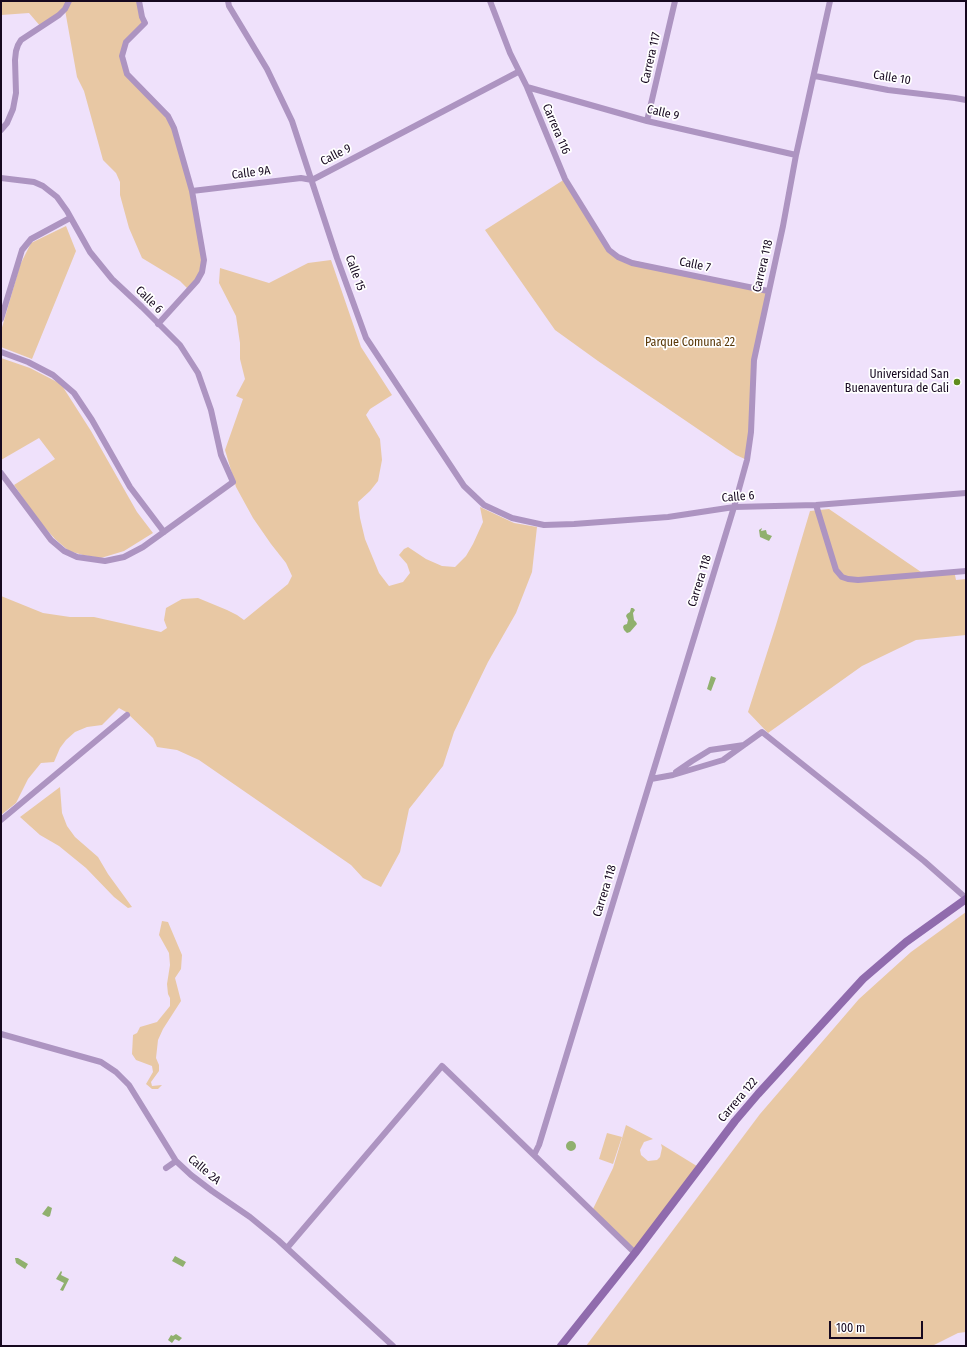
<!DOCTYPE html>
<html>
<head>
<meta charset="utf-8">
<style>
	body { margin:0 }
	#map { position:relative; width:967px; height:1347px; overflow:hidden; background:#efe1fb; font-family:"Fira Sans Condensed",sans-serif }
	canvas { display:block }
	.frame { position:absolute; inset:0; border:2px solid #16081f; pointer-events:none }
	.scale { position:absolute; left:829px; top:1321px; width:94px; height:18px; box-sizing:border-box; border:2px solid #16081f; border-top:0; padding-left:5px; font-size:12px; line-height:14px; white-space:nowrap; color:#16081f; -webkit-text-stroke:3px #fff; paint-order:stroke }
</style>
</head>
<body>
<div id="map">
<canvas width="967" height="1347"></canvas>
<div class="frame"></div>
<div class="scale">100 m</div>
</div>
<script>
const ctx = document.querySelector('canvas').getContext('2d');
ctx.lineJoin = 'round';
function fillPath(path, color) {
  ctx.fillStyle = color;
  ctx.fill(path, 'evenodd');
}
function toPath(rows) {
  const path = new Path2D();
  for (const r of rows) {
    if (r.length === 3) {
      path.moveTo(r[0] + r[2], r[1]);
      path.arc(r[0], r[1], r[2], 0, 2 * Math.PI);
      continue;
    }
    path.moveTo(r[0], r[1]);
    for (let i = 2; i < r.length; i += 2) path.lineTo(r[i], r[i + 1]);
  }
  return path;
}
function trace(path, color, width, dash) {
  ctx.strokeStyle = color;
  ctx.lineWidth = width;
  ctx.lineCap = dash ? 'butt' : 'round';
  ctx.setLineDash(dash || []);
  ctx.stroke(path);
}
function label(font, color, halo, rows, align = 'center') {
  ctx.font = font + ' "Fira Sans Condensed",sans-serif';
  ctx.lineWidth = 3.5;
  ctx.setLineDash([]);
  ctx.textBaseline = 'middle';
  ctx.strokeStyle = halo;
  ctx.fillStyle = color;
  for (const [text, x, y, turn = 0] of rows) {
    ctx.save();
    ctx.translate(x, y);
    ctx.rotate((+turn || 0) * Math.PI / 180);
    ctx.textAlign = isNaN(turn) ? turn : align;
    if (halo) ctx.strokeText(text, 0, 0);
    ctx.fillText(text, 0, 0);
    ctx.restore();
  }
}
fillPath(toPath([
	[1,1,139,1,145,23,127,42,122,56,127,74,168,116,192,191,204,260,202,272,189,290,180,281,142,258,129,228,120,195,120,182,116,173,103,160,84,91,77,77,65,10,41,27,29,13,1,15],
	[565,179,609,250,618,257,768,291,754,360,747,460,736,455,598,361,555,330,485,230],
	[66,226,76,251,32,359,1,347,1,331,20,265,31,243],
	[331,260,361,347,392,395,370,409,366,415,380,439,382,460,378,481,370,491,358,502,360,518,365,539,379,573,389,586,403,582,410,573,407,564,399,555,404,549,408,547,426,559,442,566,455,567,466,556,473,544,483,522,480,507,514,523,537,527,532,572,516,613,488,662,454,732,443,766,409,809,400,852,381,887,363,878,351,865,199,760,177,750,157,747,153,738,126,712,119,708,102,725,87,727,75,732,66,740,60,748,54,762,41,763,28,779,16,803,1,815,1,596,43,613,70,617,94,617,161,632,167,628,164,620,166,608,182,599,198,598,227,610,237,615,244,620,288,584,292,576,286,563,271,544,253,518,236,487,225,450,243,399,236,396,245,379,240,359,240,343,236,316,219,283,220,268,269,283,308,263],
	[1,358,30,368,61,384,91,431,137,512,153,533,124,551,101,558,83,555,69,551,55,539,39,521,14,485,55,459,39,438,1,460],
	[829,509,924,574,954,570,956,580,966,579,966,635,916,640,862,666,768,733,748,712,776,625,810,511],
	[60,787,62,813,67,826,75,837,98,857,108,874,132,907,128,908,114,897,86,868,59,846,40,835,20,817],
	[966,912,966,1332,958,1333,932,1346,586,1346,760,1114,859,999,911,952],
	[162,921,168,922,182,955,181,969,175,978,181,1001,163,1029,158,1040,156,1058,159,1065,159,1071,151,1082,152,1086,162,1085,158,1089,152,1089,146,1084,153,1072,152,1066,136,1060,132,1054,133,1035,137,1033,140,1027,157,1022,170,1006,170,998,168,994,167,984,170,965,169,953,159,935],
	[626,1125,653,1139,644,1142,640,1150,641,1155,648,1161,657,1160,660,1157,662,1148,661,1144,700,1168,635,1253,592,1211,613,1168],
	[607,1133,622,1137,613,1164,599,1159]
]), '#e8c8a4');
fillPath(toPath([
	[762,528,761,531,766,530,767,534,772,536,769,541,760,537,759,530],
	[631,608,633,608,635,610,633,613,634,620,636,622,637,624,630,632,627,633,624,630,623,627,624,625,627,624,628,620,626,616,627,614,630,612],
	[711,676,716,678,711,691,707,689],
	[571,1146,5],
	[48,1206,52,1208,50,1216,48,1217,42,1214],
	[175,1256,186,1262,183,1267,172,1261],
	[15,1258,18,1258,28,1264,25,1269,16,1263],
	[61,1271,62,1272,61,1275,69,1279,63,1291,60,1290,64,1283,56,1279],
	[176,1334,182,1338,179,1341,175,1339,172,1343,168,1340,171,1335,173,1336]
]), '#90b06e');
trace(toPath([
	[139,1,142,17,145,23,126,42,122,56,127,74,168,116,174,128,192,191,204,260,202,272,197,281,158,324],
	[228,1,229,6,267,69,292,121,337,258,366,338,464,486,484,505,512,518,544,525,574,524,668,517,734,507,816,505,966,493],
	[490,1,510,53,527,87,565,179,609,250,618,257,632,263,768,291],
	[815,76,888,90,955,98,966,100],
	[527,87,647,121,796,155],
	[647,121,675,1],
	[1,130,7,123,13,109,16,93,15,60,16,51,18,45,21,40,59,15,65,9,69,1],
	[1,178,34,182,43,186,57,197,67,211,90,252,112,279,142,307,180,345,198,373,211,410,221,455,233,482,143,547,124,557,105,561,77,557,64,551,51,540,1,473],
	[312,180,518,72],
	[192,191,301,178,312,180],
	[1,319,22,250,31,239,70,218],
	[1,352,28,362,53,375,74,393,92,420,130,487,164,532],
	[816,505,836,570,842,577,848,579,858,580,966,571],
	[676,772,692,761,710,750,744,745],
	[651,779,673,775,723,760,762,732,924,861,966,898],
	[1,820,127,715],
	[1,1034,101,1062,116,1072,129,1085,176,1161,191,1175,212,1191,250,1217,278,1240,393,1346],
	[534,1155,539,1145,734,507,747,460,751,432,754,360,783,226,796,155,830,1],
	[166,1168,176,1161],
	[287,1248,442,1066,635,1253]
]), '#ad94c1', 6);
trace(toPath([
	[561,1346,635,1253,735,1121,758,1094,863,979,906,942,966,899]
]), '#906bad', 8);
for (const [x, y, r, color] of [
	[957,382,4,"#608c1d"]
]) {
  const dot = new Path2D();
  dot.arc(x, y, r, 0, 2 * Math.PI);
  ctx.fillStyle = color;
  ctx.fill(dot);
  trace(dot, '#fff', 1.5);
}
label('12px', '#16081f', '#fff', [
	["Carrera 117",651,58,-77],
	["Calle 10",892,78,9],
	["Calle 9",663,113,13],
	["Carrera 116",556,129,67],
	["Calle 9",336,155,-27],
	["Calle 9A",251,173,-7],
	["Calle 7",695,265,12],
	["Carrera 118",763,266,-77],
	["Calle 15",355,273,70],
	["Calle 6",149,300,45],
	["Calle 6",738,497,-5],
	["Carrera 118",700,581,-73],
	["Carrera 118",605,891,-73],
	["Carrera 122",738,1100,-50],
	["Calle 2A",204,1170,40]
]);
label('12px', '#5a3807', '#fff', [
	["Parque Comuna 22",690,343]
]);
label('12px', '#16081f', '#fff', [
	["Universidad San",949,375],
	["Buenaventura de Cali",949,389]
], 'right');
</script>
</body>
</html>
